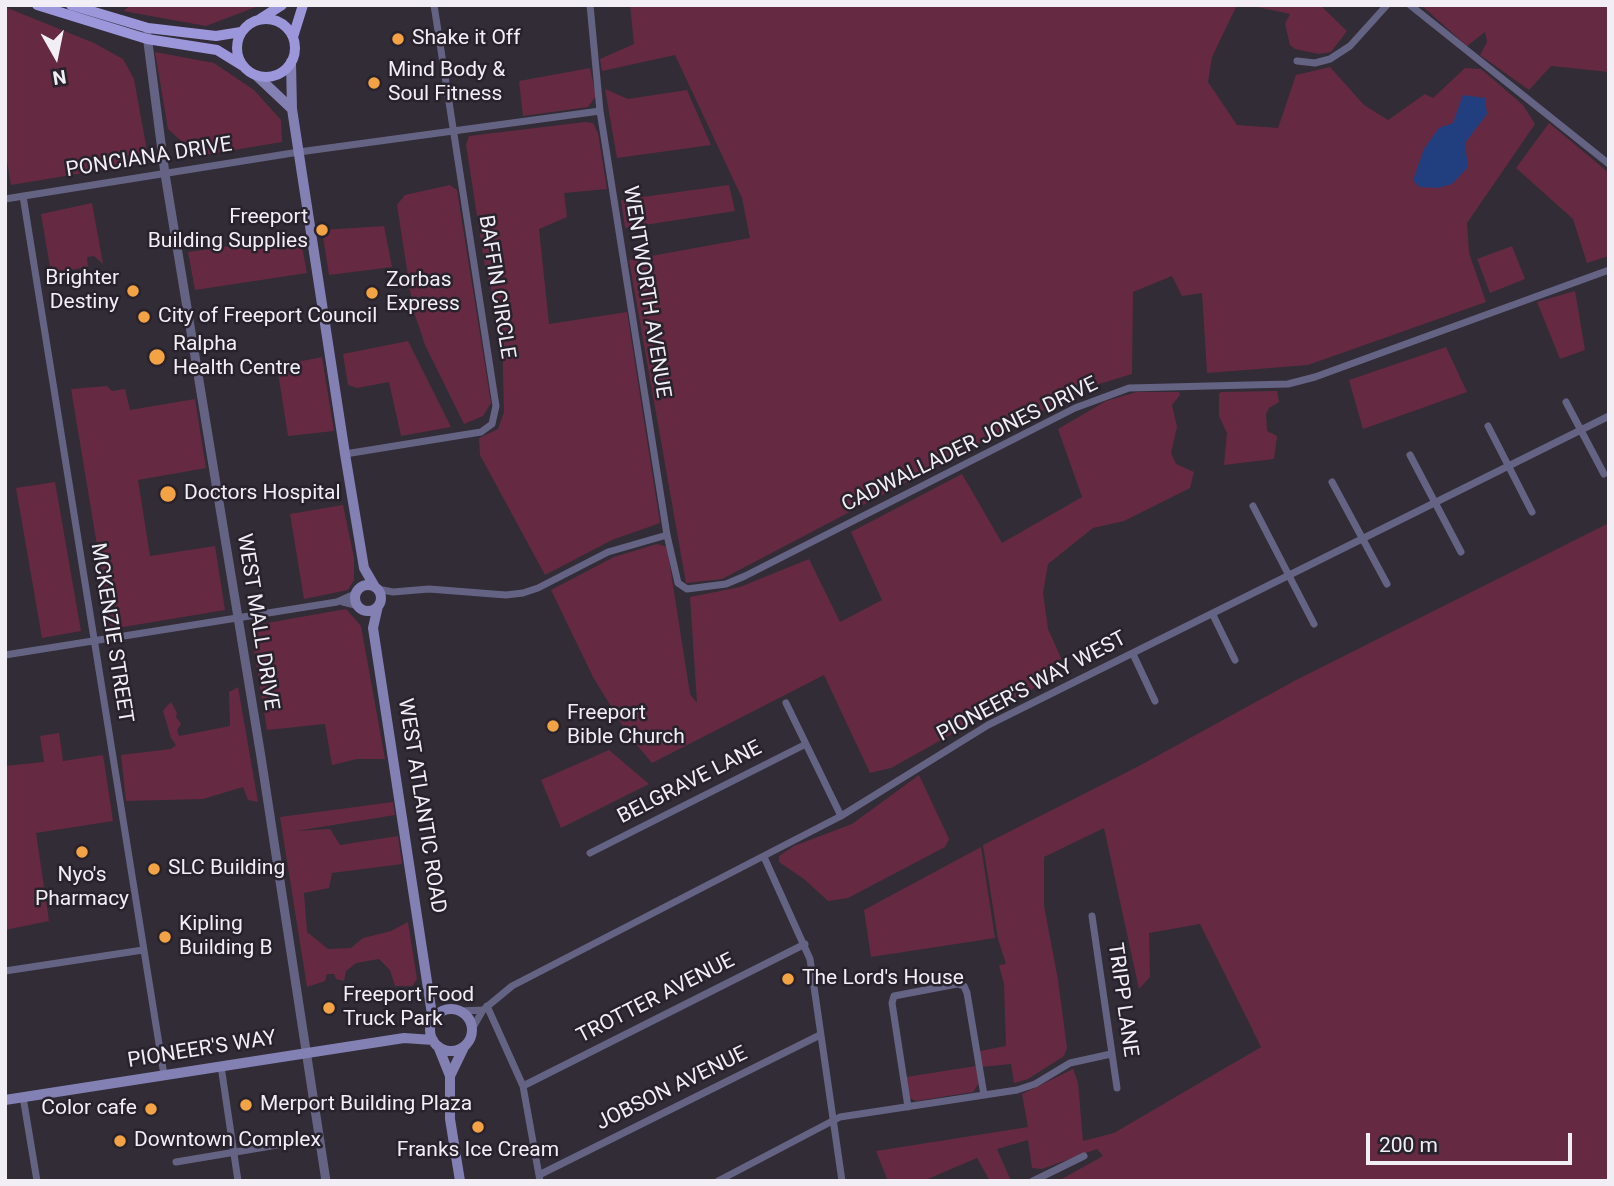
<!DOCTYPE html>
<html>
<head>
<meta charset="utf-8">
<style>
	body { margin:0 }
	#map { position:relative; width:1614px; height:1186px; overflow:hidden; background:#312c36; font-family:Roboto,sans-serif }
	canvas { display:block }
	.frame { position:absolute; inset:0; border:7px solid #f2eef5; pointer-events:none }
	.north { position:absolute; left:21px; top:21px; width:70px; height:70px; -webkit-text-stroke:5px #27222c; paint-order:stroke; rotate:171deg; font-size:19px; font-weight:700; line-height:28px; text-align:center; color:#f2eef5 }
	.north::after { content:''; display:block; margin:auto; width:24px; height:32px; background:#f2eef5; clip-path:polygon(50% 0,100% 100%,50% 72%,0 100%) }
	.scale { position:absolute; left:1366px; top:1133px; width:206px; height:32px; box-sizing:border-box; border:4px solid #f2eef5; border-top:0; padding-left:9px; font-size:21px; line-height:24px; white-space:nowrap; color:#f2eef5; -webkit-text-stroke:5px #27222c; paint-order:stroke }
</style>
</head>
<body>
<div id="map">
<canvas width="1614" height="1186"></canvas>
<div class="frame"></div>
<div class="north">N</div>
<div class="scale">200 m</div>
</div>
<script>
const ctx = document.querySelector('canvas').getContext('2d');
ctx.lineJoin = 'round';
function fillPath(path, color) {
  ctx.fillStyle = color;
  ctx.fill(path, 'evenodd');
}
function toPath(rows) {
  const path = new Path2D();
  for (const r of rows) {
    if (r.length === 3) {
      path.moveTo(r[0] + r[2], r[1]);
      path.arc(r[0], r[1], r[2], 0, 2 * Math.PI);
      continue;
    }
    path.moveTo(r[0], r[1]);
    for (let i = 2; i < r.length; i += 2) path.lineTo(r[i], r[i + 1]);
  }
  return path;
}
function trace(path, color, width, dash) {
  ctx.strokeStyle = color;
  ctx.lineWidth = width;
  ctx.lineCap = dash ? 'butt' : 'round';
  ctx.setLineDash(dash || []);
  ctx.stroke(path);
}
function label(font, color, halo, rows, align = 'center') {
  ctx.font = font + ' Roboto,sans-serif';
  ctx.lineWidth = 5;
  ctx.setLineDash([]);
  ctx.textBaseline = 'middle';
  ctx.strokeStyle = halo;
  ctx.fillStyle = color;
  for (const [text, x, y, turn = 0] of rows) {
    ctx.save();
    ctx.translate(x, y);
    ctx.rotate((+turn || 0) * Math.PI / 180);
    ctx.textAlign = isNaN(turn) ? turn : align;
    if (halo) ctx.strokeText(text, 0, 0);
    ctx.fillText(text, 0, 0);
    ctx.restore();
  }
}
fillPath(toPath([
	[131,5,261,5,206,26,123,11],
	[630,5,1237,5,1212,57,1208,82,1237,125,1278,128,1296,75,1330,67,1364,105,1388,120,1425,94,1433,98,1465,68,1481,69,1523,105,1535,124,1467,223,1469,253,1486,302,1308,365,1207,373,1202,293,1182,296,1172,276,1133,292,1132,374,1086,388,722,579,686,583,629,260,750,238,742,198,675,55,602,71,600,59,634,44],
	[1248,5,1320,5,1347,31,1331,52,1319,54,1295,49,1290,45,1285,24,1290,14],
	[1421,5,1609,5,1609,72,1551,66,1529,90,1480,55,1487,42,1485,32,1467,46],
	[5,7,94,43,123,59,134,79,149,162,11,185,5,149],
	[155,52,214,63,254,90,281,120,282,142,198,156,168,129],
	[590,68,596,96,588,107,523,116,519,81],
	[605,89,628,99,687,90,711,145,617,158],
	[585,122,593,123,598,133,607,189,564,193,567,217,539,229,549,324,627,312,660,523,612,540,545,575,480,455,479,438,498,429,504,412,502,329,485,267,466,145,469,136],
	[1549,123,1609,173,1609,256,1587,263,1573,219,1516,168],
	[450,185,457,190,491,403,483,416,464,424,425,345,413,309,397,205,405,195],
	[729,185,735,211,625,228,621,200],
	[92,203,103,264,94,256,87,257,88,267,51,273,41,214],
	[384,226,392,267,329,275,322,230],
	[300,236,307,273,195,290,188,252],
	[1512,246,1525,279,1490,293,1477,259],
	[1575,291,1585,350,1560,359,1537,302],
	[408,341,451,427,401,436,389,382,357,388,348,385,343,354],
	[1446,347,1467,392,1363,429,1349,380],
	[322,357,334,431,288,436,277,366],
	[107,386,112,391,125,389,130,410,195,399,206,468,138,480,150,556,215,546,225,610,111,629,71,389],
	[1277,391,1279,402,1269,408,1266,414,1267,431,1277,436,1274,459,1224,465,1227,433,1219,416,1219,394,1221,392],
	[1137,392,1179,392,1180,395,1172,405,1177,427,1171,453,1176,464,1194,472,1190,488,1124,521,1093,528,1048,564,1043,593,1048,629,1061,658,1047,681,891,768,870,773,824,675,652,763,629,736,593,677,551,590,614,557,657,544,667,547,690,694,697,703,690,597,740,587,809,559,840,622,882,600,851,532,962,474,1002,543,1082,497,1058,429,1106,401],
	[55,482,81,631,42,638,16,488],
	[343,505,354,558,354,580,348,590,304,599,290,514],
	[1609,523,1609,1181,1058,1181,1103,1156,1097,1149,1042,1169,1032,1168,1028,1140,997,1149,1011,1181,990,1181,977,1158,923,1181,888,1181,876,1151,1028,1127,1022,1094,1073,1069,1078,1083,1083,1141,1114,1133,1261,1047,1200,924,1149,933,1150,977,1139,989,1104,828,1044,857,1044,906,1058,980,1067,1048,1064,1056,1028,1079,1014,1083,1011,1064,981,1067,980,1051,1006,1046,1004,984,999,965,1006,964,998,939,983,845,1137,767,1296,680],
	[346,609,361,626,385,759,357,759,332,765,325,724,267,730,250,626],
	[238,687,258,802,248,800,243,787,203,799,126,801,121,755,171,749,176,745,171,738,163,711,166,707,171,702,177,713,176,717,181,724,177,730,179,736,230,726,229,692],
	[59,733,63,761,103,755,113,821,36,833,49,921,5,930,5,766,44,762,40,736],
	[609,750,649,784,561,828,541,780],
	[919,775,949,839,945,847,848,898,828,901,804,879,779,862,779,856,794,846,852,824],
	[393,802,395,815,296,831,330,829,340,845,398,836,402,864,332,873,329,888,304,893,307,932,328,949,351,948,363,938,391,931,408,922,417,979,412,986,395,986,390,970,379,959,356,963,346,971,344,981,336,979,334,974,327,974,325,981,307,987,280,817],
	[981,847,995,938,871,957,864,910],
	[976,1066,979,1083,973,1092,916,1101,910,1098,906,1077]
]), '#652a42');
fillPath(toPath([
	[1463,95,1485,98,1487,114,1465,143,1468,167,1452,184,1438,188,1419,187,1413,180,1424,149,1439,128,1453,123]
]), '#213f7f');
trace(toPath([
	[590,5,600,111,667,535,678,583,687,589,726,584,745,576,1075,408,1129,388,1288,384,1315,377,1609,270],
	[1410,5,1609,164],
	[1297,61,1315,63,1330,59,1350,46,1387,5],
	[23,196,164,1075],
	[5,199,299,152,600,111],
	[1566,402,1604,474],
	[1488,426,1532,512],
	[345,454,481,432,492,424,496,406,434,5],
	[1410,455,1461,552],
	[1332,482,1387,584],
	[1253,506,1314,624],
	[377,589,393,592,429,589,506,595,523,593,538,588,608,552,667,535],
	[343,602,359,606],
	[1213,615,1235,660],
	[1133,654,1155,701],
	[5,655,337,602,357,593],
	[786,703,841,816],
	[590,853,806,744],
	[764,857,810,959,842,1181],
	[1092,916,1117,1088],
	[5,971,143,950],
	[487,1006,523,1086,540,1181],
	[460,1011,483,1010],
	[472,1029,483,1010,512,986,841,816,988,725,1609,416],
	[221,1066,238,1181],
	[523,1086,805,944],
	[23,1097,37,1181],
	[908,1107,892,1003,894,996,957,984,964,986,967,993,984,1095],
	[176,1162,319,1138],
	[539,1175,820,1035],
	[718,1181,840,1117,1017,1090,1035,1084,1070,1063,1111,1054],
	[1033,1181,1084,1156]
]), '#656384', 7);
trace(toPath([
	[147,35,165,174,261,757,326,1181]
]), '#656384', 9);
trace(toPath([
	[291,62,292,109,345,454,364,568,375,587],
	[257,76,292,109],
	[368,598,13],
	[378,606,373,628,433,1021],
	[451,1030,21],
	[438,1046,450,1076],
	[5,1100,404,1038,433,1040],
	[460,1181,450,1119,450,1076,464,1047]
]), '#8380b4', 10);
trace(toPath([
	[37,5,147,39,217,50,243,66],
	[71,5,148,28,216,36,241,32],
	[260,19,282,5],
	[266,48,29],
	[293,37,303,5]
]), '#9b97da', 10);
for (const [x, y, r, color] of [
	[398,39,7,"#f4a344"],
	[374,83,7,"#f4a344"],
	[322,230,7,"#f4a344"],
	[133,291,7,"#f4a344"],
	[372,293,7,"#f4a344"],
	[144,317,7,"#f4a344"],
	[157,357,9,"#f4a344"],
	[168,494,9,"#f4a344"],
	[553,726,7,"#f4a344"],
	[82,852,7,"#f4a344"],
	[154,869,7,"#f4a344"],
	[165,937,7,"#f4a344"],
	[788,979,7,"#f4a344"],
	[329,1008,7,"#f4a344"],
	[246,1105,7,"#f4a344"],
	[151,1109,7,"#f4a344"],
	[478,1127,7,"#f4a344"],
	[120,1141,7,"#f4a344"]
]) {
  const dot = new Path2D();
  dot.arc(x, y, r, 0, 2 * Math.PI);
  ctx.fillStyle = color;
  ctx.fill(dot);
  trace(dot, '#27222c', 2.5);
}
label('21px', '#f2eef5', '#27222c', [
	["Shake it Off",412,39],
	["Mind Body &",388,71],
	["Soul Fitness",388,95],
	["Freeport",308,218,"right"],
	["Building Supplies",308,242,"right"],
	["Brighter",119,279,"right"],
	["Destiny",119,303,"right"],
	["Zorbas",386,281],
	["Express",386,305],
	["City of Freeport Council",158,317],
	["Ralpha",173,345],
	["Health Centre",173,369],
	["Doctors Hospital",184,494],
	["Freeport",567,714],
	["Bible Church",567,738],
	["SLC Building",168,869],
	["Nyo's",82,876,"center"],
	["Pharmacy",82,900,"center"],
	["Kipling",179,925],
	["Building B",179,949],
	["The Lord's House",802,979],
	["Freeport Food",343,996],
	["Truck Park",343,1020],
	["Merport Building Plaza",260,1105],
	["Color cafe",137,1109,"right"],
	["Downtown Complex",134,1141],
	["Franks Ice Cream",478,1151,"center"]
], 'left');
label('21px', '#f2eef5', '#27222c', [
	["PONCIANA DRIVE",149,158,-9],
	["BAFFIN CIRCLE",496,287,81],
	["WENTWORTH AVENUE",646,292,81],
	["CADWALLADER JONES DRIVE",970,445,-26],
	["WEST MALL DRIVE",257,622,81],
	["MCKENZIE STREET",111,633,81],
	["PIONEER'S WAY WEST",1032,687,-28],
	["BELGRAVE LANE",690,783,-27],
	["WEST ATLANTIC ROAD",421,806,81],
	["TROTTER AVENUE",656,999,-27],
	["TRIPP LANE",1122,1000,82],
	["PIONEER'S WAY",202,1050,-9],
	["JOBSON AVENUE",672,1089,-26]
]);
</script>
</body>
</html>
